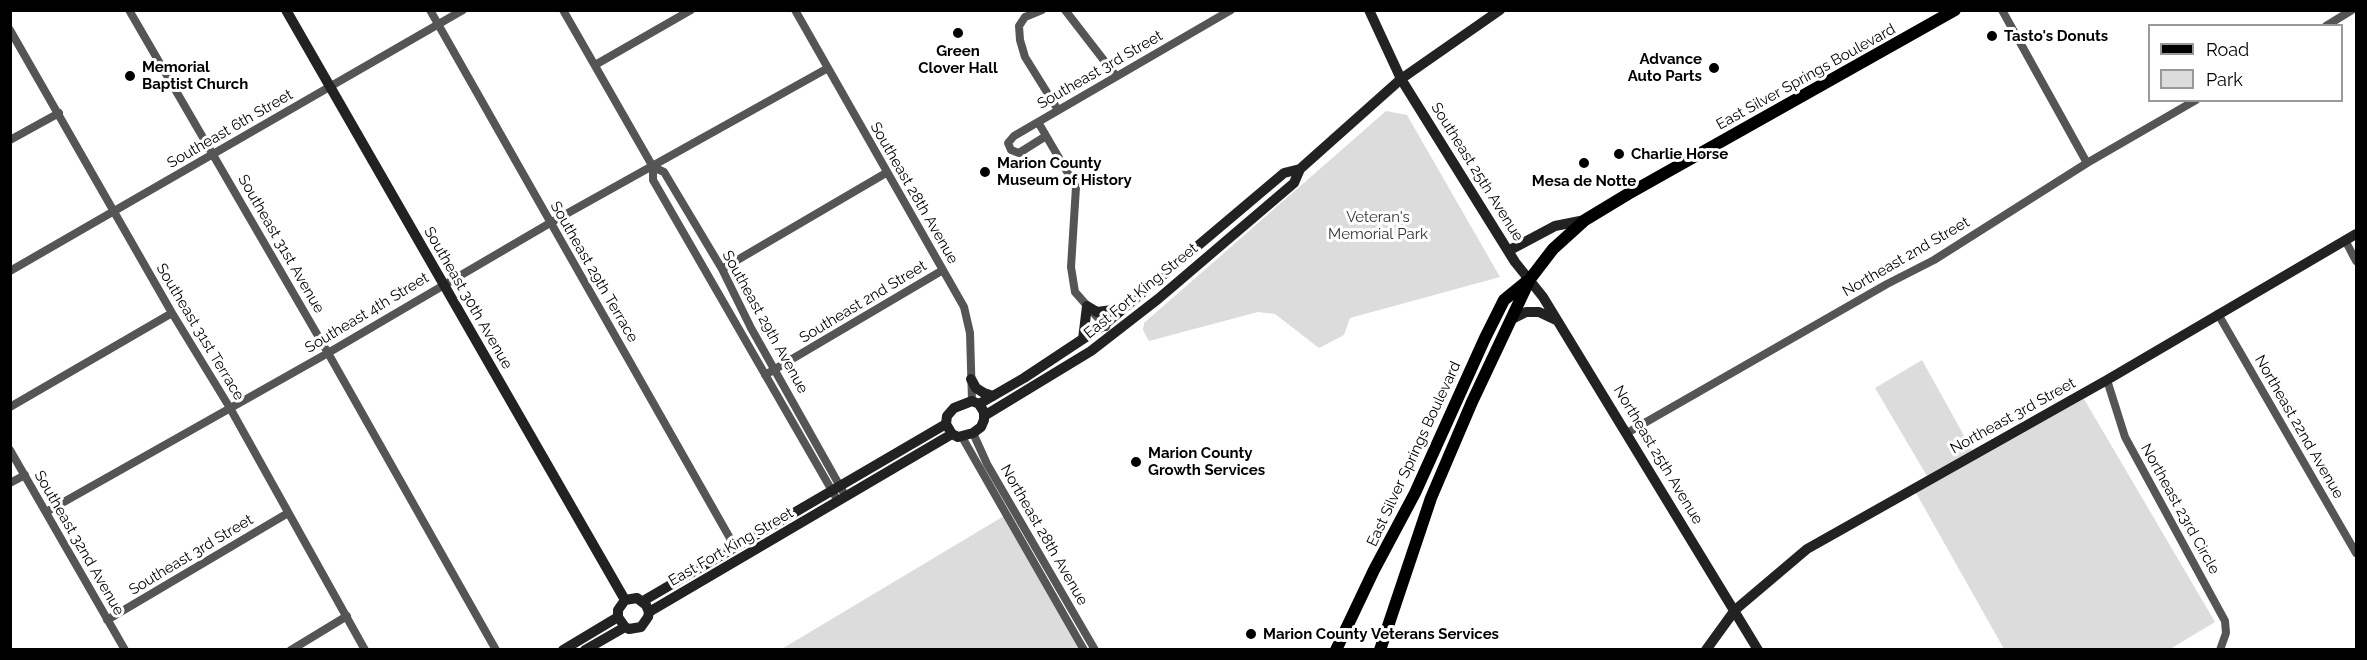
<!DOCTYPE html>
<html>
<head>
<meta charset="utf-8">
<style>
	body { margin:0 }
	#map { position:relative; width:2367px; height:660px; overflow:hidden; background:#fff; font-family:Raleway,sans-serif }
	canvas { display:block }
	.frame { position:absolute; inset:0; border:12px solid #000; pointer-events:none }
	.legend { position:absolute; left:2148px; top:24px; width:195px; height:78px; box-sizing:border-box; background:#fff; border:2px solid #999; margin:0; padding:8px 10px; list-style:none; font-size:18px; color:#000 }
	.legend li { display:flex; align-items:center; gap:12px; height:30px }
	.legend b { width:30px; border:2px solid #999 }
</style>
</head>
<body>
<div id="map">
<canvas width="2367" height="660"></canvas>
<div class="frame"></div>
<ul class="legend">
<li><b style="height:8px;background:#000"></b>Road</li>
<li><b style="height:16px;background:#dcdcdc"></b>Park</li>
</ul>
</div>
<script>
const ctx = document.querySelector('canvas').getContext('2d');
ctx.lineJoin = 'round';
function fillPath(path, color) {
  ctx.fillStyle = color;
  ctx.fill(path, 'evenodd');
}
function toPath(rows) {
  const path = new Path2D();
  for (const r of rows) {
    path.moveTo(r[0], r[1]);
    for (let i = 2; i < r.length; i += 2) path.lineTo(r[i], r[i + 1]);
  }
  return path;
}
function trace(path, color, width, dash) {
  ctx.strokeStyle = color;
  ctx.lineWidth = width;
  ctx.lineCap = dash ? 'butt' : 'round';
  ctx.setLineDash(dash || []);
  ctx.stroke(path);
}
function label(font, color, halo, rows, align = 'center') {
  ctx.font = font + ' Raleway,sans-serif';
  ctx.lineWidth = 6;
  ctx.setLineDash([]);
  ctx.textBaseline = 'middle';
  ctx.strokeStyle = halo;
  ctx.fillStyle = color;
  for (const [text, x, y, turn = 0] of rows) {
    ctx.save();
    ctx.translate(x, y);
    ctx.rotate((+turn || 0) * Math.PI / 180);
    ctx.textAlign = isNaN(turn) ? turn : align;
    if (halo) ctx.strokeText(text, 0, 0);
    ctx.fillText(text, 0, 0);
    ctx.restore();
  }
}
fillPath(toPath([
	[1386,111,1407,115,1500,277,1350,318,1344,335,1319,348,1275,314,1258,312,1149,341,1143,330,1144,323],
	[1922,360,1972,450,1927,476,1875,388],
	[2084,399,2215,622,2170,649,2004,649,1916,493],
	[1004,516,1080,650,780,650]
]), '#dcdcdc');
trace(toPath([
	[129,10,328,353,496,650],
	[430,10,735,547],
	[563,10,653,167,653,180,838,501],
	[795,10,964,307,970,333,972,401],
	[1042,10,1025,17,1019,26,1020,40,1025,57,1058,110],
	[1065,10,1116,76],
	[2002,10,2087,163],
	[2326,26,2352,10],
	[10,30,172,313,230,408,365,650],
	[595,65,691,10],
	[1038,122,1076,187,1071,267,1075,292,1106,327],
	[1046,136,1019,153,1011,150,1008,143,1014,136,1231,10],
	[10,140,59,113],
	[653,167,664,172,722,269,751,328,846,497],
	[2345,240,2356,261],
	[722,269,886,173],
	[10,271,463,10],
	[2218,314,2356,553],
	[765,375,943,270],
	[2107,380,2125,437,2225,621,2226,633,2220,650],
	[10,407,172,313],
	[973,433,987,464,1095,650],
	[1627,433,1887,284,1934,260,2087,163,2196,100],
	[962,437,1084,650],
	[10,450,125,650],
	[10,483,25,475],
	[46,512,328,353,550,223,828,68],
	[107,620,288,513],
	[291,650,347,616]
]), '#555', 8);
trace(toPath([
	[286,10,625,600],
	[1369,10,1401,79,1515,262,1543,297,1758,650],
	[1508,251,1555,226,1585,220],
	[1087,306,1097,312,1120,309],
	[1510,320,1526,312,1539,312,1556,320],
	[1083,339,1087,306],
	[971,379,976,388,984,393,993,396],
	[972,401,979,404,984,412,984,420,981,427,973,433,958,437,952,434,946,424,947,416,954,408,972,401],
	[979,404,1024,378,1104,325,1284,173,1300,169],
	[984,416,1091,351,1158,299,1294,183,1300,169,1401,79,1500,10],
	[643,601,946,424],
	[649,612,646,605,637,598,625,600,618,610,618,617,625,627,629,629,641,627,648,617,649,612,952,434],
	[563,650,618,617],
	[585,650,625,627],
	[1706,650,1735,610,1807,549,2107,380,2356,234]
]), '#222', 10);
trace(toPath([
	[1336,650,1374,570,1415,493,1485,338,1504,300,1526,282],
	[1380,650,1431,498,1472,402,1530,279,1553,249,1585,220,1628,194,1955,10]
]), '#000', 12);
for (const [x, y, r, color] of [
	[958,33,6,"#000"],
	[1992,36,6,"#000"],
	[1714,68,6,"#000"],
	[130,76,6,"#000"],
	[1619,154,6,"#000"],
	[1584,163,6,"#000"],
	[985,172,6,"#000"],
	[1136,462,6,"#000"],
	[1251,634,6,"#000"]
]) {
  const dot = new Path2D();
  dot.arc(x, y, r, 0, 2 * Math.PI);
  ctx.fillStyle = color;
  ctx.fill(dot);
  trace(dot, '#fff', 2);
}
label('bold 15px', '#000', '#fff', [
	["Tasto's Donuts",2004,36],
	["Green",958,51,"center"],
	["Clover Hall",958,68,"center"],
	["Advance",1702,59,"right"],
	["Auto Parts",1702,76,"right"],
	["Memorial",142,67],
	["Baptist Church",142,84],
	["Charlie Horse",1631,154],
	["Marion County",997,163],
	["Museum of History",997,180],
	["Mesa de Notte",1584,181,"center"],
	["Marion County",1148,453],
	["Growth Services",1148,470],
	["Marion County Veterans Services",1263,634]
], 'left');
label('15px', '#000', '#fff', [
	["Southeast 3rd Street",1100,70,-30],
	["East Silver Springs Boulevard",1806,77,-29],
	["Southeast 6th Street",230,129,-30],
	["Southeast 25th Avenue",1477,172,58],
	["Southeast 28th Avenue",914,193,60],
	["Southeast 31st Avenue",281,244,60],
	["Northeast 2nd Street",1906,257,-30],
	["Southeast 29th Terrace",594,272,60],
	["East Fort King Street",1141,291,-39],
	["Southeast 30th Avenue",468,298,60],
	["Southeast 2nd Street",863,302,-31],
	["Southeast 4th Street",367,313,-31],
	["Southeast 29th Avenue",765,322,61],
	["Southeast 31st Terrace",200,332,59],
	["Northeast 3rd Street",2013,416,-29],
	["Northeast 22nd Avenue",2299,427,60],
	["East Silver Springs Boulevard",1414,454,-65],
	["Northeast 25th Avenue",1658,455,59],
	["Northeast 23rd Circle",2180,509,61],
	["Northeast 28th Avenue",1044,535,60],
	["Southeast 32nd Avenue",79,543,60],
	["East Fort King Street",731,547,-30],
	["Southeast 3rd Street",191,555,-31]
]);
label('15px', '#333', '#fff', [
	["Veteran's",1378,217],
	["Memorial Park",1378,234]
]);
</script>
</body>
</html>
